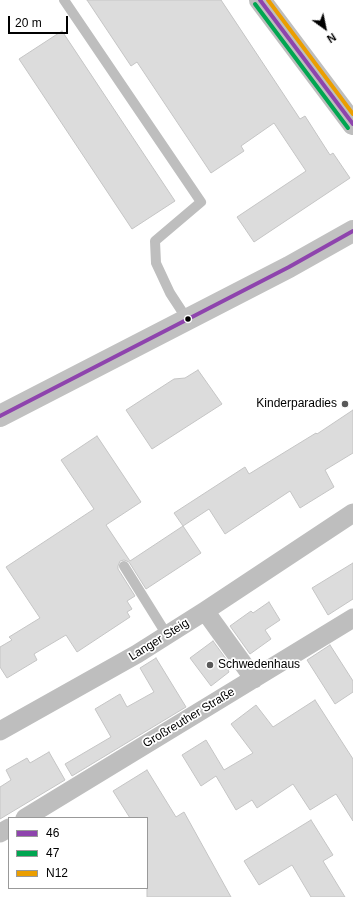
<!DOCTYPE html>
<html>
<head>
<meta charset="utf-8">
<style>
	body { margin:0 }
	#map { position:relative; width:353px; height:897px; overflow:hidden; background:#fff; font-family:Arial,sans-serif }
	canvas { display:block }
	.legend { position:absolute; left:8px; top:817px; width:140px; height:72px; box-sizing:border-box; background:#fff; border:1px solid #999; margin:0; padding:5px 7px; list-style:none; font-size:12px; color:#000 }
	.legend li { display:flex; align-items:center; gap:8px; height:20px }
	.legend b { width:20px; border:1px solid #999 }
	.north { position:absolute; left:305px; top:8px; width:40px; height:40px; -webkit-text-stroke:3px #fff; paint-order:stroke; rotate:147deg; font-size:11px; font-weight:700; line-height:16px; text-align:center; color:#000 }
	.north::after { content:''; display:block; margin:auto; width:14px; height:18px; background:#000; clip-path:polygon(50% 0,100% 100%,50% 72%,0 100%) }
	.scale { position:absolute; left:8px; top:16px; width:60px; height:18px; box-sizing:border-box; border:2px solid #000; border-top:0; padding-left:5px; font-size:12px; line-height:14px; white-space:nowrap; color:#000; -webkit-text-stroke:3px #fff; paint-order:stroke }
</style>
</head>
<body>
<div id="map">
<canvas width="353" height="897"></canvas>
<ul class="legend">
<li><b style="height:5px;background:#8e44ad"></b>46</li>
<li><b style="height:5px;background:#00a651"></b>47</li>
<li><b style="height:5px;background:#eb9e00"></b>N12</li>
</ul>
<div class="north">N</div>
<div class="scale">20 m</div>
</div>
<script>
const ctx = document.querySelector('canvas').getContext('2d');
ctx.lineJoin = 'round';
function fillPath(path, color) {
  ctx.fillStyle = color;
  ctx.fill(path, 'evenodd');
}
function toPath(rows) {
  const path = new Path2D();
  for (const r of rows) {
    path.moveTo(r[0], r[1]);
    for (let i = 2; i < r.length; i += 2) path.lineTo(r[i], r[i + 1]);
  }
  return path;
}
function trace(path, color, width, dash) {
  ctx.strokeStyle = color;
  ctx.lineWidth = width;
  ctx.lineCap = dash ? 'butt' : 'round';
  ctx.setLineDash(dash || []);
  ctx.stroke(path);
}
function label(font, color, halo, rows, align = 'center') {
  ctx.font = font + ' Arial,sans-serif';
  ctx.lineWidth = 3.5;
  ctx.setLineDash([]);
  ctx.textBaseline = 'middle';
  ctx.strokeStyle = halo;
  ctx.fillStyle = color;
  for (const [text, x, y, turn = 0] of rows) {
    ctx.save();
    ctx.translate(x, y);
    ctx.rotate((+turn || 0) * Math.PI / 180);
    ctx.textAlign = isNaN(turn) ? turn : align;
    if (halo) ctx.strokeText(text, 0, 0);
    ctx.fillText(text, 0, 0);
    ctx.restore();
  }
}
const building = toPath([
	[87,0,221,0,300,119,305,116,330,155,333,153,350,178,254,242,237,217,306,171,274,123,241,146,244,151,211,173,137,62,131,66,87,0],
	[62,31,175,201,132,229,19,59,62,31],
	[198,370,222,404,152,449,126,410,174,379,185,378,198,370],
	[353,410,353,453,325,470,334,487,300,508,290,491,225,534,209,509,183,526,174,513,245,467,249,474,316,433,317,434,353,410],
	[97,436,141,502,106,525,130,561,183,526,201,553,146,589,129,562,124,560,120,561,118,566,118,569,135,596,127,601,132,609,127,612,130,617,77,652,66,635,34,654,37,660,7,678,0,667,0,647,12,640,9,637,40,618,6,567,94,509,61,460,97,436],
	[353,563,353,599,328,615,312,588,353,563],
	[269,602,280,620,265,630,271,639,250,654,230,626,251,611,253,613,269,602],
	[213,641,232,667,228,670,229,672,211,686,190,658,213,641],
	[330,645,353,681,353,692,335,704,307,660,330,645],
	[156,658,186,707,72,776,65,764,111,737,95,709,120,694,127,707,154,692,140,668,156,658],
	[315,700,353,759,353,821,336,794,310,810,293,784,257,808,252,800,236,810,216,776,201,786,182,755,206,740,224,770,253,753,231,724,256,705,273,727,315,700],
	[49,752,65,780,0,819,0,787,11,780,6,770,27,758,30,763,49,752],
	[147,770,176,817,184,812,231,897,147,897,147,818,130,818,113,791,147,770],
	[311,820,333,855,323,861,345,897,311,897,292,865,259,885,244,861,311,820]
]);
fillPath(building, '#dcdcdc');
trace(building, '#c5c5c5', 1);
trace(toPath([
	[64,0,201,202,155,241,156,263,170,293,187,319],
	[124,566,167,635]
]), '#bebebe', 10);
trace(toPath([
	[205,611,254,679],
	[0,731,137,654,205,611,353,513],
	[25,818,353,618],
	[0,833,9,828]
]), '#bebebe', 19);
trace(toPath([
	[260,0,353,124]
]), '#bebebe', 22);
trace(toPath([
	[0,416,289,267,353,231]
]), '#c1c1c1', 22);
trace(toPath([
	[260,0,353,124],
	[0,416,289,267,353,231]
]), '#8e44ad', 4);
trace(toPath([
	[255,4,348,128]
]), '#00a651', 4);
trace(toPath([
	[268,0,353,114]
]), '#eb9e00', 4);
for (const [x, y, r, color] of [
	[188,319,3.5,"#000"],
	[345,404,4,"#595959"],
	[210,665,4,"#595959"]
]) {
  const dot = new Path2D();
  dot.arc(x, y, r, 0, 2 * Math.PI);
  ctx.fillStyle = color;
  ctx.fill(dot);
  trace(dot, '#fff', 1.5);
}
label('12px', '#000', '#fff', [
	["Kinderparadies",337,404],
	["Schwedenhaus",218,665,"left"]
], 'right');
label('12px', '#000', '#fff', [
	["Langer Steig",159,640,-32],
	["Großreuther Straße",189,718,-31]
]);
</script>
</body>
</html>
